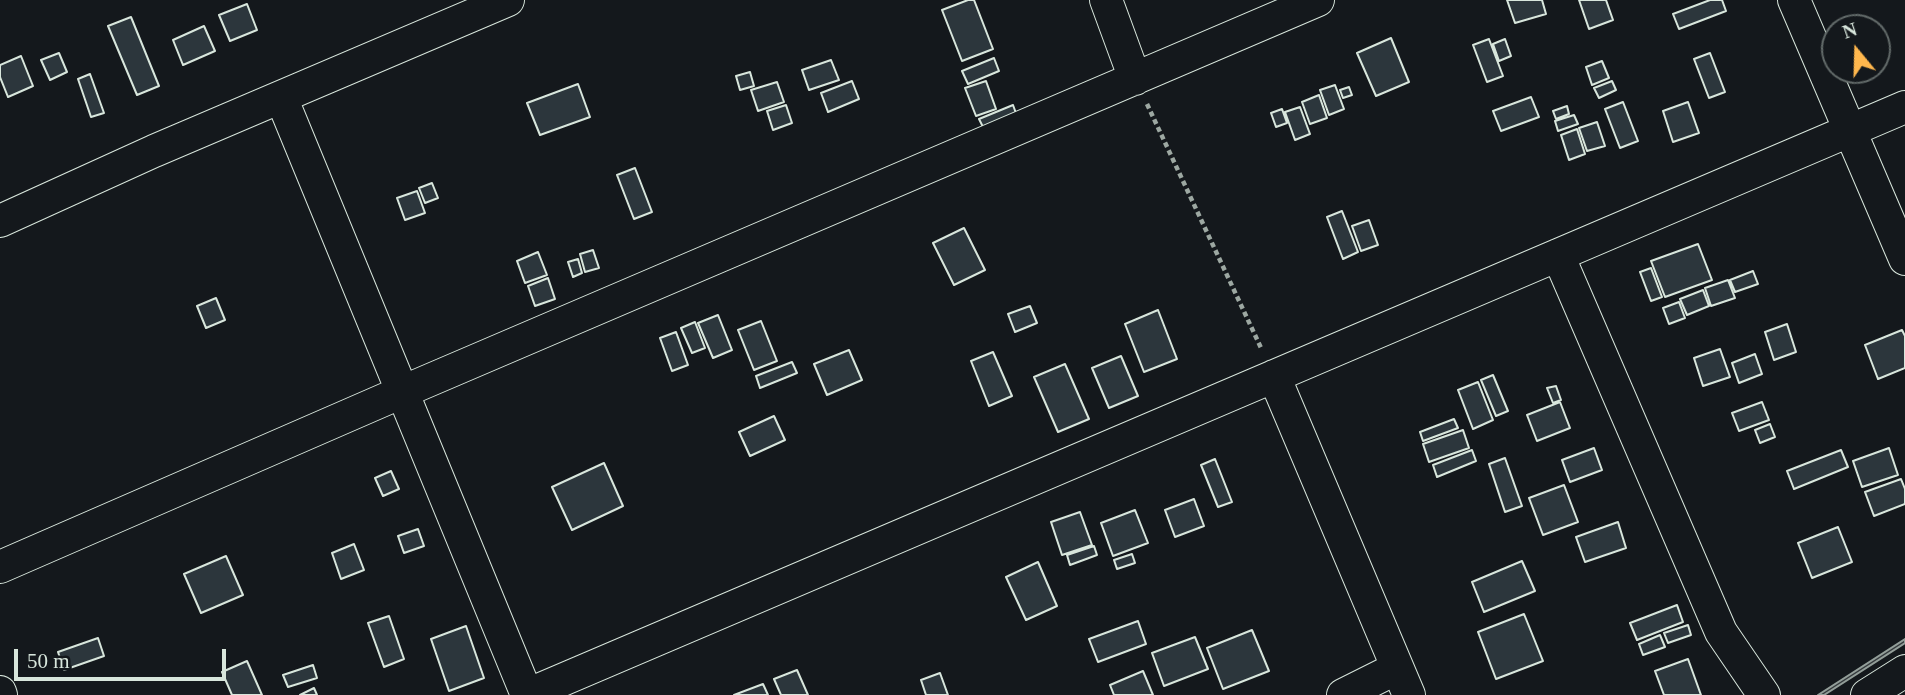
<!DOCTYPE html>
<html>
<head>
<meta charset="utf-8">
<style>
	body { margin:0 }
	#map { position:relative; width:1905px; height:695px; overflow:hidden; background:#14181c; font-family:Georgia,serif }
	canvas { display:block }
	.north { position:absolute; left:1821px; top:14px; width:70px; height:70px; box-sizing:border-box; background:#14181c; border:2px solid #626a69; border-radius:50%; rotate:341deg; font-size:19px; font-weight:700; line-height:28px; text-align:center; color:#d8e6dc }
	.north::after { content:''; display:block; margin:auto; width:24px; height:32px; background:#ffb74d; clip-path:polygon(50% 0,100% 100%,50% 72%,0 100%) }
	.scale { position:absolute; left:14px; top:649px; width:212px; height:32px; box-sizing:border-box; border:4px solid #d8e6dc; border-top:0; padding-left:9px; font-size:21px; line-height:24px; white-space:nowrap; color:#d8e6dc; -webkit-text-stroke:5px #14181c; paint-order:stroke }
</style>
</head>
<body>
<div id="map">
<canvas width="1905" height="695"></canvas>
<div class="north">N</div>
<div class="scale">50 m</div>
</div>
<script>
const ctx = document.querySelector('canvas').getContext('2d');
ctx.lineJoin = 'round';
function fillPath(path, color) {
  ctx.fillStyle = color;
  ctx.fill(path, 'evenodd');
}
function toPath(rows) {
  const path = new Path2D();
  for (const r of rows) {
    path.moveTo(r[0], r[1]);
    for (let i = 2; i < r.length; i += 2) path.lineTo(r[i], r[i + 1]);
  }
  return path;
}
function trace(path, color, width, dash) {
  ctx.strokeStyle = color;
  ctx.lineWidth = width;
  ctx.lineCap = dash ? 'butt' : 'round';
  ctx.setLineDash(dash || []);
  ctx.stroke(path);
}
const water = toPath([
	[1905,639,1905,643,1824,695,1818,695,1905,639]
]);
fillPath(water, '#363b3e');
trace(water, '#939e99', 2);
const building = toPath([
	[968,0,974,0,993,49,962,61,942,10,968,0],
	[1507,0,1542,0,1546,14,1515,23,1507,0],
	[1579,0,1606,0,1613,20,1589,29,1579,0],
	[1710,0,1722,0,1726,11,1679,29,1673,14,1710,0],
	[247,4,257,30,230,41,219,15,247,4],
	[131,17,159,86,137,95,108,26,131,17],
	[204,26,215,51,183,65,173,40,204,26],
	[1391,38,1409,82,1376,96,1357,53,1391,38],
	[1489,39,1503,76,1487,82,1473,45,1489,39],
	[1505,39,1511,56,1499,61,1493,44,1505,39],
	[59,53,67,72,50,80,41,60,59,53],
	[1710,53,1725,92,1709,98,1694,59,1710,53],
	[21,56,33,86,8,97,0,77,0,65,21,56],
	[994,58,999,71,968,84,962,71,994,58],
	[831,60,839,80,809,90,802,70,831,60],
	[1602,61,1609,78,1592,85,1586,67,1602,61],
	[750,72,754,86,740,90,736,76,750,72],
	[90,74,104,113,91,117,78,79,90,74],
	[852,81,859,99,828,112,821,93,852,81],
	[986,81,996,109,976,116,965,88,986,81],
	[1612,81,1616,90,1599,98,1594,88,1612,81],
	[777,82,784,102,758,111,751,90,777,82],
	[578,84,590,117,540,135,527,103,578,84],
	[1335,85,1344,109,1329,115,1320,90,1335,85],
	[1349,87,1352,95,1343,98,1340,90,1349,87],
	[1319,95,1327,118,1310,124,1302,102,1319,95],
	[1531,97,1539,117,1501,131,1493,111,1531,97],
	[1623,102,1638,141,1620,148,1605,109,1623,102],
	[1688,102,1699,133,1673,142,1663,111,1688,102],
	[786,105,792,123,773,130,767,111,786,105],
	[1013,105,1017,116,984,129,979,119,1013,105],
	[1567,106,1569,114,1556,119,1553,111,1567,106],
	[1300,107,1310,134,1295,140,1285,112,1300,107],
	[1282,109,1287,123,1276,127,1271,113,1282,109],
	[1574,115,1578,124,1558,131,1555,121,1574,115],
	[1597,122,1605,146,1587,151,1579,128,1597,122],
	[1577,129,1585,154,1569,160,1561,135,1577,129],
	[635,168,652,212,634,219,617,175,635,168],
	[432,183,438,198,425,203,419,188,432,183],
	[417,191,425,213,405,220,397,198,417,191],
	[1342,211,1358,252,1343,259,1327,217,1342,211],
	[1369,220,1378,245,1361,251,1352,226,1369,220],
	[964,228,985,270,954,285,933,243,964,228],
	[1698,244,1712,280,1665,297,1651,261,1698,244],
	[593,250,599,268,585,272,580,254,593,250],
	[538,252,547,275,525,283,517,261,538,252],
	[578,259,582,273,573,277,568,262,578,259],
	[1651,268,1662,297,1651,301,1640,272,1651,268],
	[1753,271,1758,284,1735,292,1730,280,1753,271],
	[548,278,555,299,535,306,528,286,548,278],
	[1728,280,1735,298,1711,306,1705,288,1728,280],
	[1703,290,1709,306,1687,315,1680,299,1703,290],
	[216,298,225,320,206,328,197,306,216,298],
	[1679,302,1685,318,1669,324,1663,308,1679,302],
	[1030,306,1037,323,1015,332,1008,314,1030,306],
	[1158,310,1177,359,1144,372,1125,324,1158,310],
	[718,315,732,350,713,358,698,323,718,315],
	[761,321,777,361,754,370,738,330,761,321],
	[695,322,705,348,692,353,681,328,695,322],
	[1787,324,1796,352,1774,360,1765,332,1787,324],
	[1902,330,1905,336,1905,368,1878,379,1865,345,1902,330],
	[676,332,688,365,672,371,660,338,676,332],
	[1720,349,1730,377,1703,386,1694,358,1720,349],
	[849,350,862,380,827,395,814,364,849,350],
	[993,352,1012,396,989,406,971,361,993,352],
	[1755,354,1762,374,1739,383,1732,363,1755,354],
	[1121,356,1138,396,1109,408,1092,368,1121,356],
	[792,362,797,373,760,388,756,376,792,362],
	[1065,364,1089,419,1058,432,1034,377,1065,364],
	[1493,375,1508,411,1496,416,1481,380,1493,375],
	[1478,382,1493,420,1473,429,1458,390,1478,382],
	[1556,386,1561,400,1553,403,1547,388,1556,386],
	[1560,402,1570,428,1537,441,1527,415,1560,402],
	[1762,402,1769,420,1739,431,1732,413,1762,402],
	[774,416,785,440,750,456,739,432,774,416],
	[1454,419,1458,428,1423,441,1420,432,1454,419],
	[1770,424,1775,437,1760,443,1755,430,1770,424],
	[1463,430,1469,448,1429,462,1423,444,1463,430],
	[1594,448,1602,470,1570,482,1562,460,1594,448],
	[1889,448,1898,475,1862,487,1853,461,1889,448],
	[1472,450,1476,461,1437,477,1433,465,1472,450],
	[1841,450,1848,467,1794,489,1787,471,1841,450],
	[1505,458,1522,506,1505,512,1489,464,1505,458],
	[1215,459,1232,502,1218,507,1201,465,1215,459],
	[604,463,623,506,572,530,552,487,604,463],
	[391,471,399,489,383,496,375,478,391,471],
	[1901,479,1905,489,1905,504,1874,516,1865,492,1901,479],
	[1564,485,1578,522,1543,535,1529,498,1564,485],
	[1194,499,1204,526,1175,537,1165,510,1194,499],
	[1135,510,1148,543,1113,556,1101,523,1135,510],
	[1080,512,1092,545,1062,555,1051,522,1080,512],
	[1618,522,1626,548,1585,562,1576,537,1618,522],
	[1838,527,1852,562,1812,578,1798,543,1838,527],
	[418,529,424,546,404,553,398,536,418,529],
	[354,544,364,570,341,579,332,553,354,544],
	[1094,546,1097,555,1070,565,1067,555,1094,546],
	[1132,554,1135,563,1117,569,1114,560,1132,554],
	[226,556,243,595,201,613,184,574,226,556],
	[1522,561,1535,591,1484,612,1472,582,1522,561],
	[1038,562,1057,606,1026,620,1006,577,1038,562],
	[1677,605,1683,622,1637,640,1630,623,1677,605],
	[1524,614,1543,661,1496,679,1478,632,1524,614],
	[389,616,404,659,384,667,368,623,389,616],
	[1138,621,1146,644,1098,662,1089,639,1138,621],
	[1688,625,1691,635,1668,643,1664,633,1688,625],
	[466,626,484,678,449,691,431,639,466,626],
	[1252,630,1269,671,1223,689,1207,648,1252,630],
	[1660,635,1665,647,1643,655,1639,644,1660,635],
	[1195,637,1208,669,1164,686,1152,653,1195,637],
	[98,638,104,656,64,670,58,652,98,638],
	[1688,659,1701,695,1664,695,1655,671,1688,659],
	[247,661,262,695,232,695,222,672,247,661],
	[313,665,317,678,288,687,283,675,313,665],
	[797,670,808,695,781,695,774,679,797,670],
	[1143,671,1153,695,1114,695,1110,685,1143,671],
	[940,673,948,695,926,695,921,680,940,673],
	[763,684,768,695,734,695,763,684],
	[314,688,317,695,300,695,314,688]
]);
fillPath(building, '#2c363c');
trace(building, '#d8e6dc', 2);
const minor = toPath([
	[1106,0,1135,79],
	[1794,0,1905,259],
	[281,97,527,695],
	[0,221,154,151,508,0],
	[1558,255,1721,632,1764,695],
	[1274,376,1409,695],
	[0,567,402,392,1318,0],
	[0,692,1,695],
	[527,695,1905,107],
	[1343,695,1397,668],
	[1867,695,1905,671]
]);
trace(minor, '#d8e6dc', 34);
trace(toPath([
	[1147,104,1262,350]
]), '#9da8a2', 4.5, [5, 3.5]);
trace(minor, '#14181c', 32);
</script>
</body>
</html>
